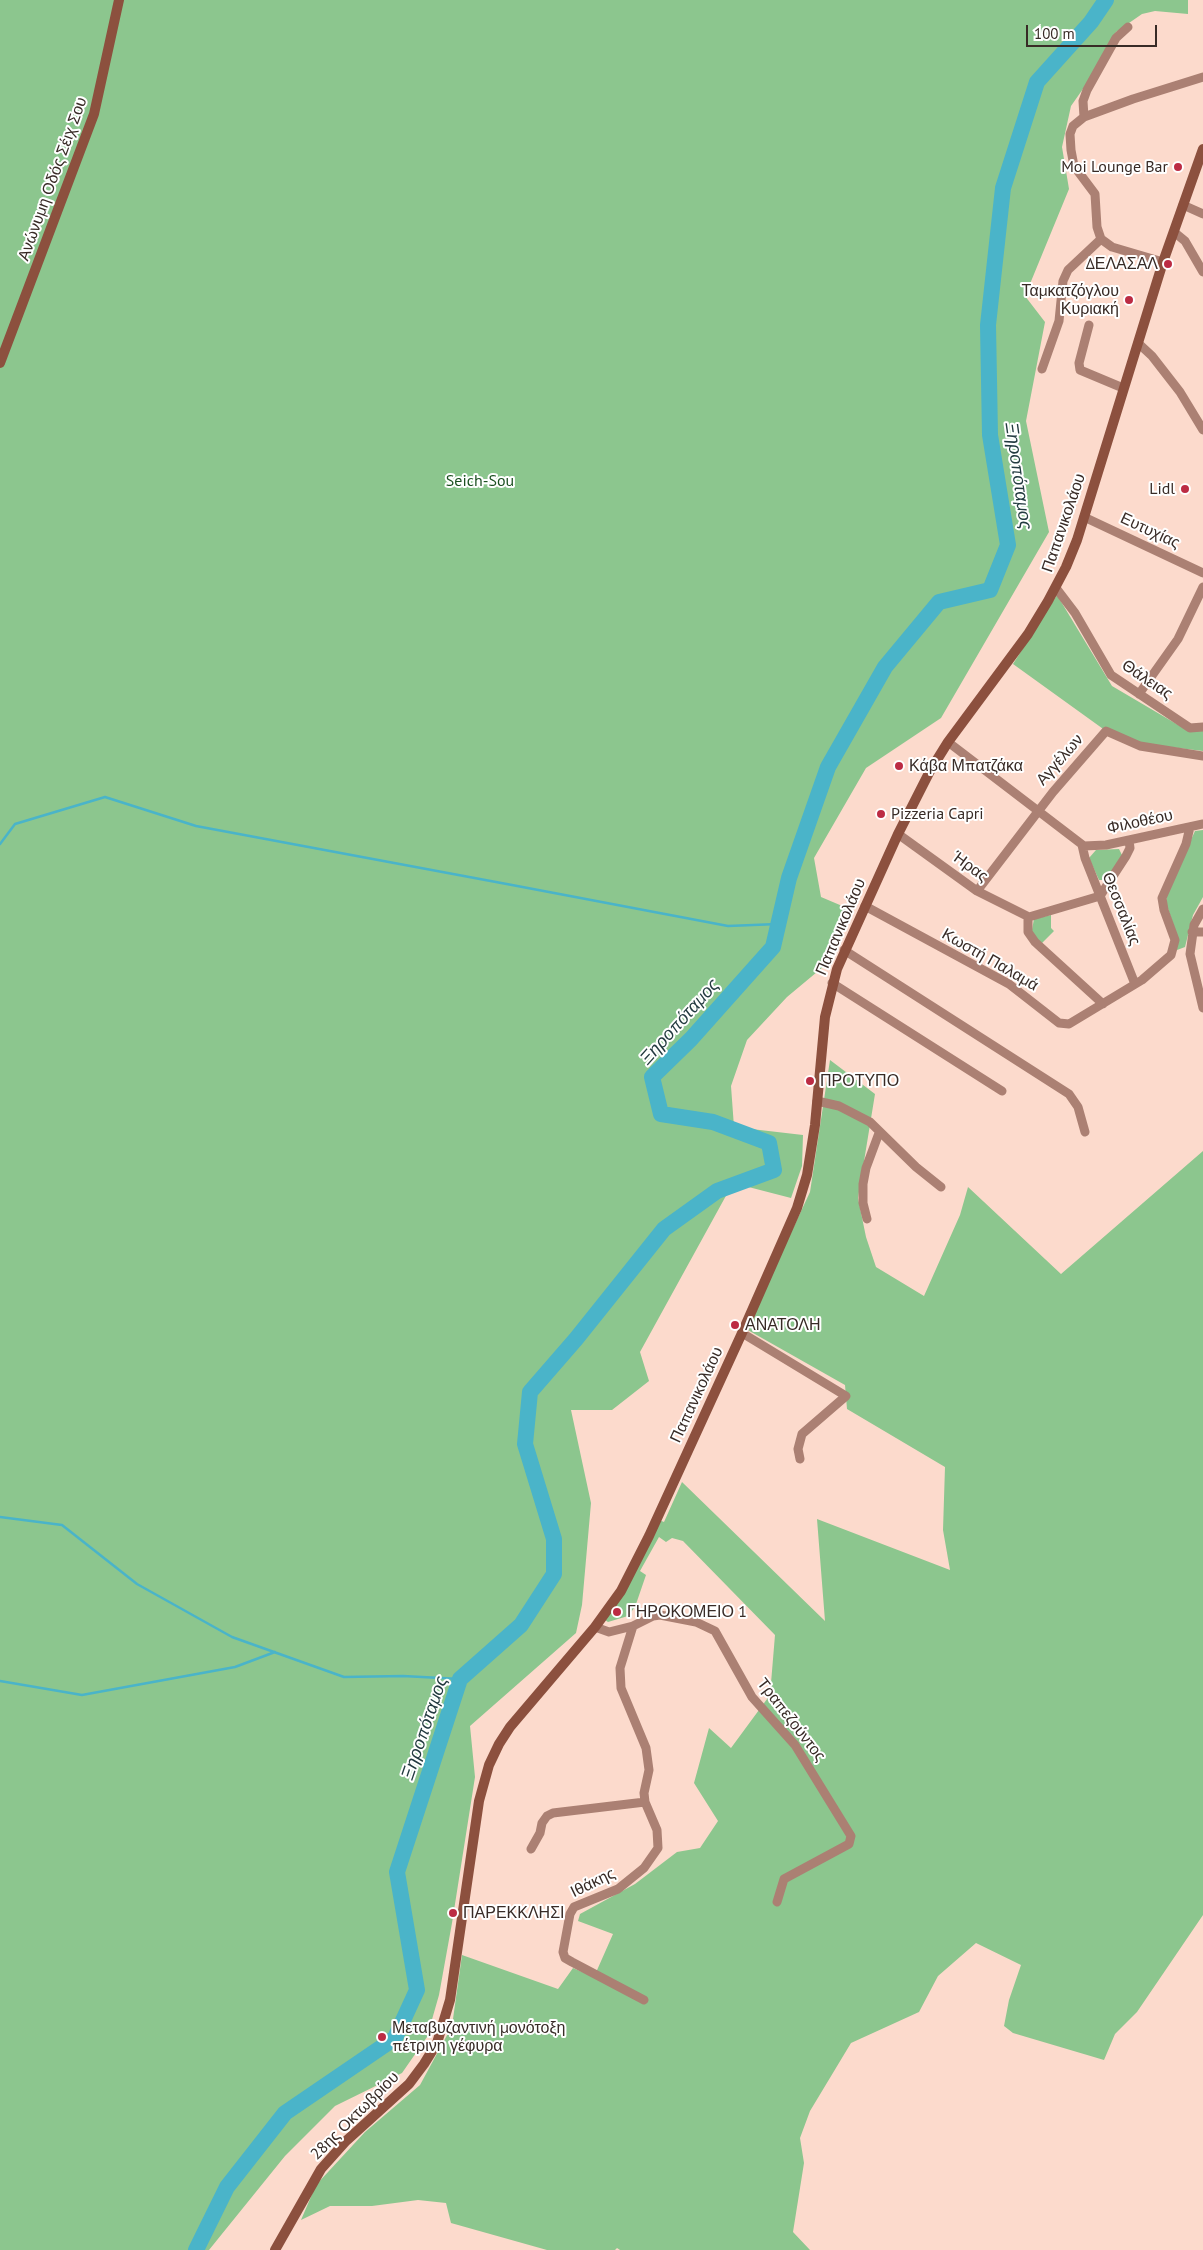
<!DOCTYPE html>
<html>
<head>
<meta charset="utf-8">
<style>
	body { margin:0 }
	#map { position:relative; width:1203px; height:2250px; overflow:hidden; background:#fcdacc; font-family:"PT Sans",sans-serif }
	canvas { display:block }
	.scale { position:absolute; left:1026px; top:25px; width:131px; height:22px; box-sizing:border-box; border:2px solid #382b26; border-top:0; padding-left:6px; font-size:15px; line-height:18px; white-space:nowrap; color:#382b26; -webkit-text-stroke:4px #fff; paint-order:stroke }
</style>
</head>
<body>
<div id="map">
<canvas width="1203" height="2250"></canvas>
<div class="scale">100 m</div>
</div>
<script>
const ctx = document.querySelector('canvas').getContext('2d');
ctx.lineJoin = 'round';
function fillPath(path, color) {
  ctx.fillStyle = color;
  ctx.fill(path, 'evenodd');
}
function toPath(rows) {
  const path = new Path2D();
  for (const r of rows) {
    path.moveTo(r[0], r[1]);
    for (let i = 2; i < r.length; i += 2) path.lineTo(r[i], r[i + 1]);
  }
  return path;
}
function trace(path, color, width, dash) {
  ctx.strokeStyle = color;
  ctx.lineWidth = width;
  ctx.lineCap = dash ? 'butt' : 'round';
  ctx.setLineDash(dash || []);
  ctx.stroke(path);
}
function label(font, color, halo, rows, align = 'center') {
  ctx.font = font + ' "PT Sans",sans-serif';
  ctx.lineWidth = 4;
  ctx.setLineDash([]);
  ctx.textBaseline = 'middle';
  ctx.strokeStyle = halo;
  ctx.fillStyle = color;
  for (const [text, x, y, turn = 0] of rows) {
    ctx.save();
    ctx.translate(x, y);
    ctx.rotate((+turn || 0) * Math.PI / 180);
    ctx.textAlign = isNaN(turn) ? turn : align;
    if (halo) ctx.strokeText(text, 0, 0);
    ctx.fillText(text, 0, 0);
    ctx.restore();
  }
}
fillPath(toPath([
	[0,0,1188,0,1188,14,1155,11,1142,14,1116,32,1092,76,1071,106,1062,147,1069,189,1025,296,1045,322,1026,421,1049,532,941,718,866,768,814,858,821,897,847,908,823,967,787,997,747,1040,731,1086,734,1127,803,1135,802,1166,791,1198,733,1183,640,1352,649,1381,612,1410,571,1410,591,1503,582,1605,576,1633,470,1726,475,1777,452,1923,439,1995,427,2037,402,2073,335,2106,285,2156,209,2250,0,2250],
	[1057,595,1112,686,1185,729,1203,729,1203,751,1145,744,1106,731,1013,664],
	[1203,830,1203,897,1193,915,1185,947,1177,950,1176,932,1167,906,1166,895,1195,831],
	[1119,849,1122,855,1106,880,1099,880,1089,858,1096,850],
	[1051,915,1051,928,1054,931,1041,944,1031,935,1034,919],
	[830,1060,875,1094,858,1198,866,1237,876,1267,924,1296,960,1215,968,1187,1061,1274,1203,1151,1203,1915,1137,2012,1115,2034,1104,2060,1013,2033,1004,2026,1009,2000,1021,1965,976,1943,938,1976,919,2012,851,2043,810,2111,800,2138,804,2163,793,2232,810,2250,620,2250,617,2248,615,2250,547,2250,451,2223,446,2203,418,2200,372,2206,330,2206,301,2220,316,2185,365,2132,420,2085,452,2026,462,1955,558,1989,573,1968,594,1977,613,1934,578,1921,580,1914,635,1884,677,1852,700,1848,718,1821,694,1783,709,1728,731,1748,770,1695,775,1635,683,1541,672,1538,666,1542,659,1537,640,1571,646,1575,635,1607,628,1616,608,1622,605,1620,659,1520,664,1522,682,1482,825,1621,817,1519,950,1570,943,1530,945,1467,847,1409,845,1385,746,1329,810,1192]
]), '#8cc68e');
trace(toPath([
	[0,844,15,824,105,797,196,826,512,885,728,926,778,924],
	[0,1517,62,1525,137,1584,232,1637,344,1677,403,1676,460,1679],
	[0,1681,82,1695,235,1667,275,1652]
]), '#4ab4c9', 2.5);
trace(toPath([
	[196,2250,227,2187,285,2113,395,2038,417,1990,397,1872,460,1679,521,1625,554,1574,554,1539,525,1444,530,1392,576,1339,664,1229,717,1191,774,1170,769,1143,713,1122,661,1114,652,1077,691,1039,773,947,789,878,828,767,885,667,939,602,990,590,1008,545,990,435,988,325,1003,188,1037,82,1091,22,1106,0]
]), '#4ab4c9', 16);
trace(toPath([
	[1084,117,1083,101,1087,90,1116,38,1128,27],
	[1183,205,1203,214],
	[1174,232,1185,241,1203,272],
	[1163,262,1112,247,1101,239,1097,227,1095,194,1074,166,1071,150,1070,134,1073,126,1084,117,1133,99,1203,77],
	[1089,325,1079,363,1080,370,1123,388],
	[1138,343,1152,356,1180,392,1203,430],
	[1042,369,1059,321,1063,281,1068,270,1101,239],
	[1084,517,1203,573],
	[1056,588,1075,613,1111,675,1190,728,1203,727],
	[1139,694,1178,639,1203,587],
	[948,742,1084,846,1106,845,1203,824],
	[898,834,977,891,1029,917,1100,896,1126,856,1130,848,1129,840],
	[1082,845,1085,858,1135,984],
	[977,891,1053,792,1106,731,1140,746,1203,756],
	[865,906,1009,984,1059,1023,1069,1024,1142,980,1171,955,1175,940,1164,910,1162,898,1186,844,1190,827],
	[1203,909,1194,925,1190,954,1203,1008],
	[1028,917,1028,932,1035,942,1103,1004],
	[1192,932,1203,932],
	[844,950,1069,1094,1078,1107,1085,1132],
	[832,983,1002,1091],
	[817,1101,839,1106,870,1122,916,1167,941,1187],
	[867,1219,863,1203,863,1184,866,1168,879,1133],
	[742,1333,846,1396,802,1434,798,1449,800,1459],
	[633,1626,653,1616,660,1615,696,1622,715,1631,752,1697,795,1745,851,1836,849,1844,784,1879,777,1902],
	[595,1627,609,1632,633,1626,620,1668,621,1688,646,1748,649,1770,644,1793,645,1802,657,1830,658,1848,644,1868,618,1889,574,1907,570,1914,563,1952,565,1958,572,1962,644,2000],
	[531,1849,540,1833,542,1823,547,1816,553,1813,645,1802]
]), '#ab8073', 9);
trace(toPath([
	[0,363,94,114,119,0],
	[275,2250,321,2169,346,2141,409,2084,424,2064,437,2043,450,2000,479,1801,489,1765,499,1744,510,1727,595,1627,621,1591,649,1536,742,1333,797,1208,807,1175,815,1125,825,1017,837,969,898,834,930,771,948,742,1028,634,1048,601,1066,567,1077,540,1163,262,1203,149]
]), '#8c503e', 10);
for (const [x, y, r, color] of [
	[1178,167,5,"#bc2b43"],
	[1168,264,5,"#bc2b43"],
	[1129,300,5,"#bc2b43"],
	[1185,489,5,"#bc2b43"],
	[899,766,5,"#bc2b43"],
	[881,814,5,"#bc2b43"],
	[810,1081,5,"#bc2b43"],
	[735,1325,5,"#bc2b43"],
	[617,1612,5,"#bc2b43"],
	[453,1913,5,"#bc2b43"],
	[382,2037,5,"#bc2b43"]
]) {
  const dot = new Path2D();
  dot.arc(x, y, r, 0, 2 * Math.PI);
  ctx.fillStyle = color;
  ctx.fill(dot);
  trace(dot, '#fff', 2);
}
label('16px', '#382b26', '#fff', [
	["Moi Lounge Bar",1168,167,"right"],
	["ΔΕΛΑΣΑΛ",1158,264,"right"],
	["Ταμκατζόγλου",1119,291,"right"],
	["Κυριακή",1119,309,"right"],
	["Lidl",1175,489,"right"],
	["Κάβα Μπατζάκα",909,766],
	["Pizzeria Capri",891,814],
	["ΠΡΟΤΥΠΟ",820,1081],
	["ΑΝΑΤΟΛΗ",745,1325],
	["ΓΗΡΟΚΟΜΕΙΟ 1",627,1612],
	["ΠΑΡΕΚΚΛΗΣΙ",463,1913],
	["Μεταβυζαντινή μονότοξη",392,2028],
	["πέτρινη γέφυρα",392,2046]
], 'left');
label('16px', '#382b26', '#fff', [
	["Ανώνυμη Οδός Σέιχ Σου",53,179,-70],
	["Παπανικολάου",1064,523,-71],
	["Ευτυχίας",1150,531,25],
	["Θάλειας",1147,680,34],
	["Αγγέλων",1060,760,-49],
	["Φιλοθέου",1140,822,-12],
	["Ήρας",970,867,36],
	["Θεσσαλίας",1121,909,68],
	["Παπανικολάου",841,927,-67],
	["Κωστή Παλαμά",990,960,30],
	["Παπανικολάου",697,1395,-65],
	["Τραπεζούντος",791,1720,52],
	["Ιθάκης",593,1883,-26],
	["28ης Οκτωβρίου",355,2116,-45]
]);
label('16px', '#1c5021', '#fff', [
	["Seich-Sou",480,481]
]);
label('italic 18px', '#233b40', '#fff', [
	["Ξηροπόταμος",1018,476,82],
	["Ξηροπόταμος",680,1022,-48],
	["Ξηροπόταμος",425,1728,-71]
]);
</script>
</body>
</html>
